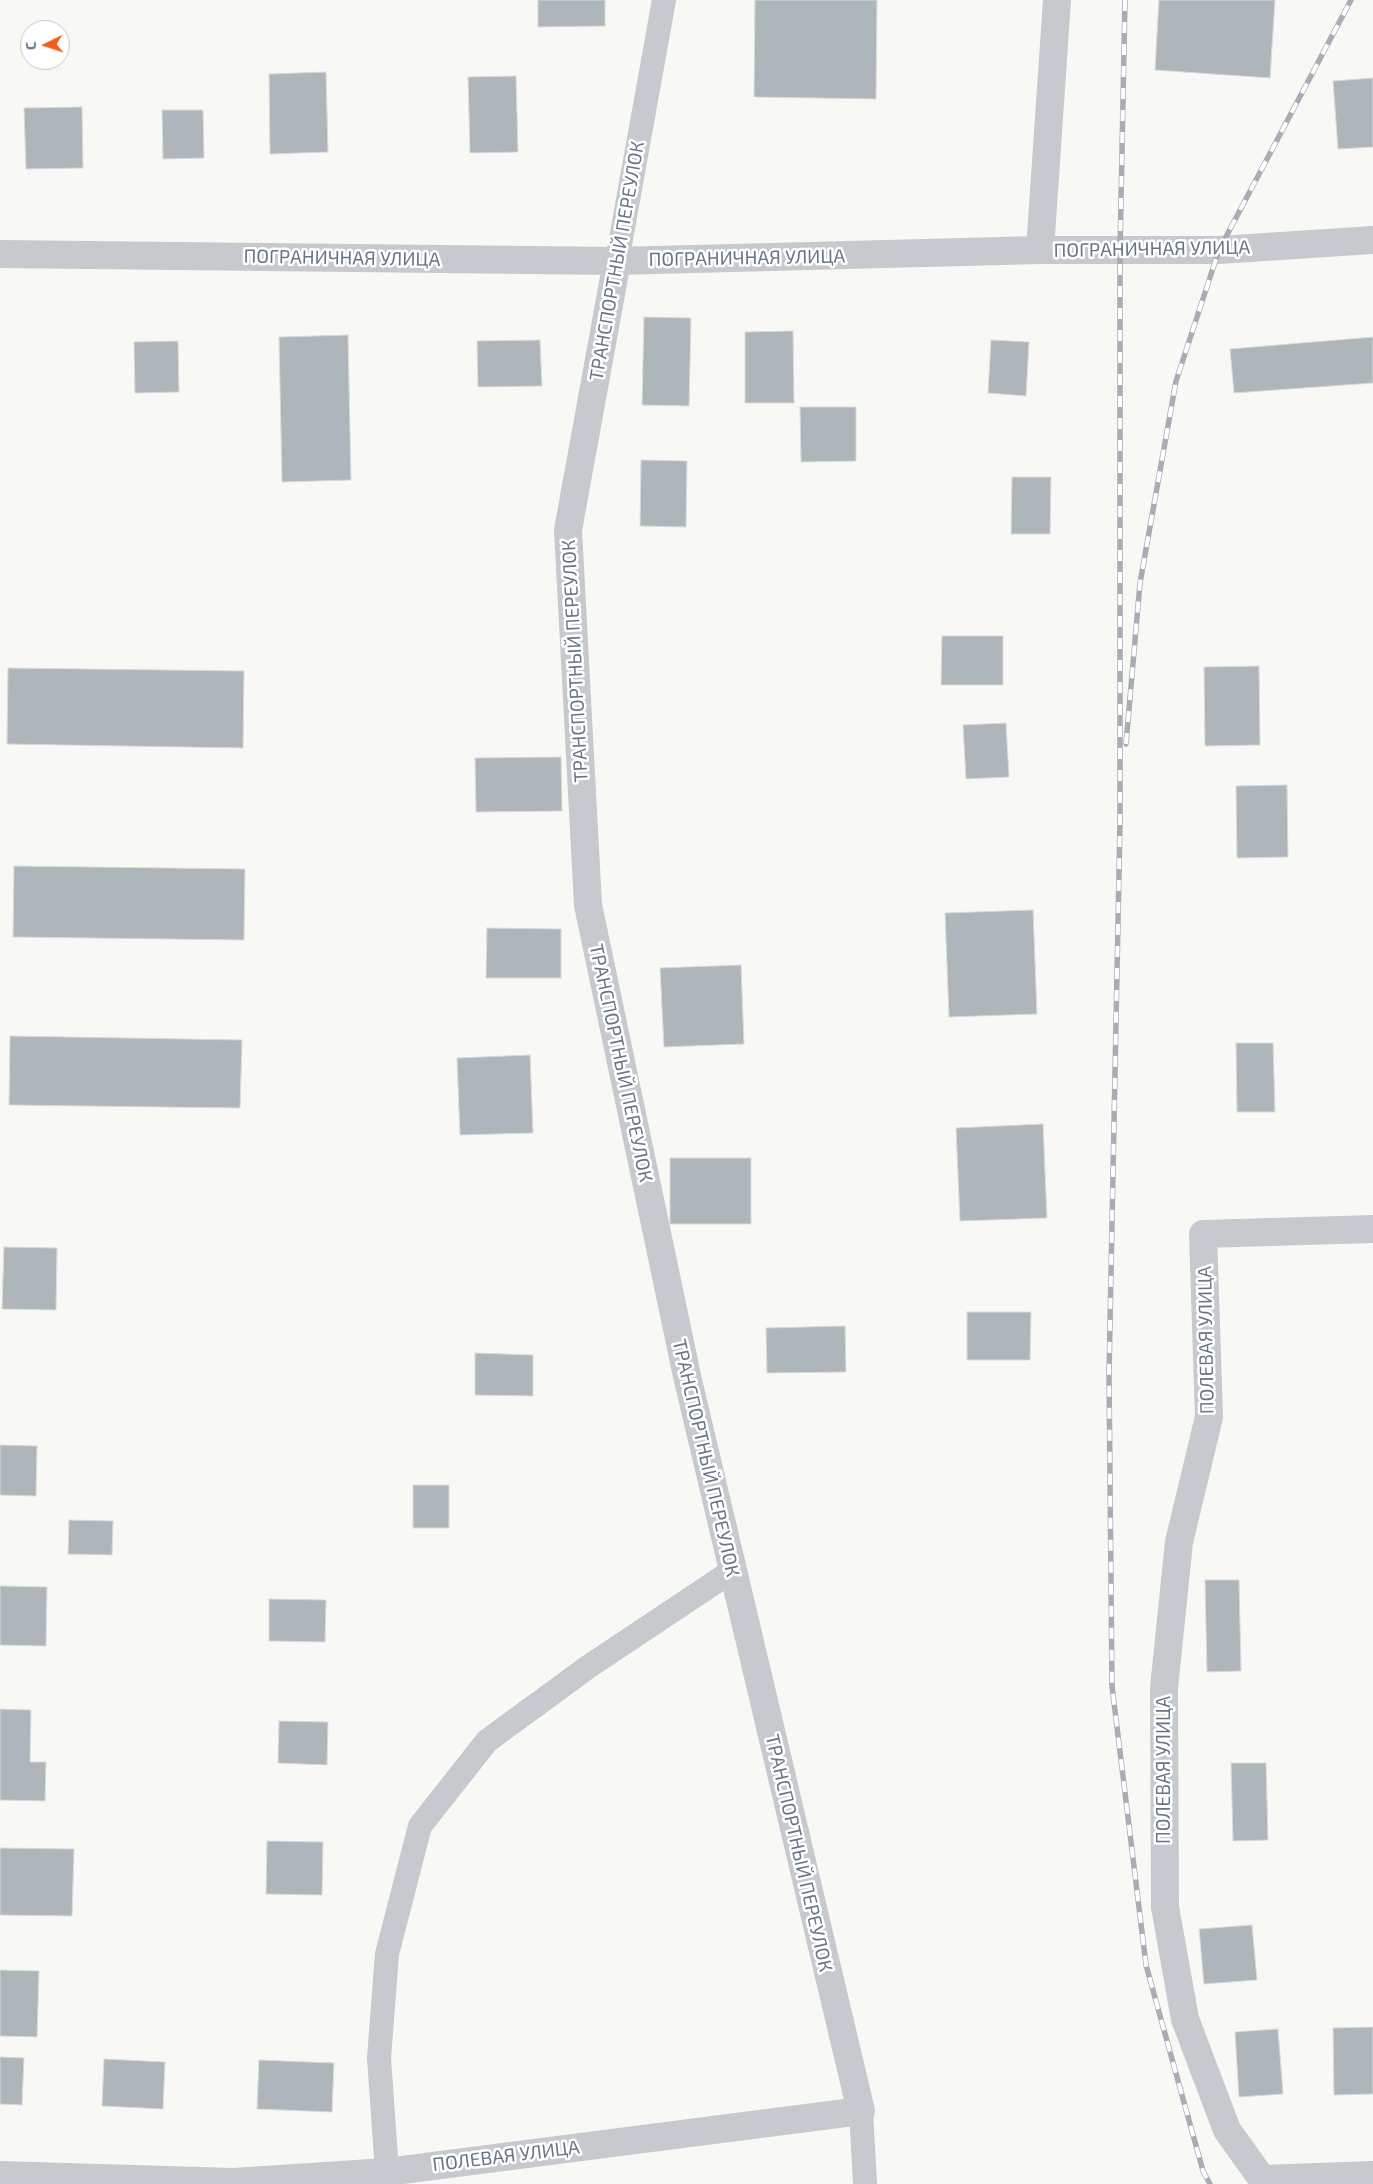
<!DOCTYPE html>
<html>
<head>
<meta charset="utf-8">
<style>
	body { margin:0 }
	#map { position:relative; width:1373px; height:2184px; overflow:hidden; background:#f8f8f5; font-family:"Exo 2",sans-serif }
	canvas { display:block }
	.north { position:absolute; left:20px; top:20px; width:50px; height:50px; box-sizing:border-box; background:#fff; border:1px solid #c1c8cf; border-radius:50%; rotate:266deg; font-size:14px; font-weight:700; line-height:20px; text-align:center; color:#657688 }
	.north::after { content:''; display:block; margin:auto; width:18px; height:22px; background:#ef601e; clip-path:polygon(50% 0,100% 100%,50% 72%,0 100%) }
</style>
</head>
<body>
<div id="map">
<canvas width="1373" height="2184"></canvas>
<div class="north">С</div>
</div>
<script>
const ctx = document.querySelector('canvas').getContext('2d');
ctx.lineJoin = 'round';
function fillPath(path, color) {
  ctx.fillStyle = color;
  ctx.fill(path, 'evenodd');
}
function toPath(rows) {
  const path = new Path2D();
  for (const r of rows) {
    path.moveTo(r[0], r[1]);
    for (let i = 2; i < r.length; i += 2) path.lineTo(r[i], r[i + 1]);
  }
  return path;
}
function trace(path, color, width, dash) {
  ctx.strokeStyle = color;
  ctx.lineWidth = width;
  ctx.lineCap = dash ? 'butt' : 'round';
  ctx.setLineDash(dash || []);
  ctx.stroke(path);
}
function label(font, color, halo, rows, align = 'center') {
  ctx.font = font + ' "Exo 2",sans-serif';
  ctx.lineWidth = 5;
  ctx.setLineDash([]);
  ctx.textBaseline = 'middle';
  ctx.strokeStyle = halo;
  ctx.fillStyle = color;
  for (const [text, x, y, turn = 0] of rows) {
    ctx.save();
    ctx.translate(x, y);
    ctx.rotate((+turn || 0) * Math.PI / 180);
    ctx.textAlign = isNaN(turn) ? turn : align;
    if (halo) ctx.strokeText(text, 0, 0);
    ctx.fillText(text, 0, 0);
    ctx.restore();
  }
}
const building = toPath([
	[538,0,605,0,605,26,538,27,538,0],
	[755,0,877,0,876,99,754,97,755,0],
	[1159,0,1275,0,1270,78,1155,70,1159,0],
	[326,72,328,152,270,154,269,74,326,72],
	[516,76,518,152,470,153,468,77,516,76],
	[1373,78,1373,147,1338,149,1333,81,1373,78],
	[82,107,83,168,26,169,24,108,82,107],
	[162,110,203,110,204,158,163,159,162,110],
	[644,317,691,318,689,406,642,405,644,317],
	[793,331,794,403,745,403,745,332,793,331],
	[348,335,351,480,282,482,279,337,348,335],
	[1373,337,1373,383,1234,393,1230,349,1373,337],
	[540,340,542,386,478,387,477,341,540,340],
	[991,340,1029,342,1026,396,988,393,991,340],
	[178,341,179,392,135,393,134,342,178,341],
	[800,407,856,407,856,461,801,462,800,407],
	[641,460,687,461,686,527,640,526,641,460],
	[1012,477,1051,477,1050,534,1011,534,1012,477],
	[942,636,1003,636,1003,685,941,685,942,636],
	[1259,666,1260,745,1205,746,1204,667,1259,666],
	[8,668,244,671,243,748,7,744,8,668],
	[1006,723,1009,777,966,779,963,725,1006,723],
	[561,757,562,811,476,812,475,758,561,757],
	[1287,785,1288,857,1237,858,1236,786,1287,785],
	[14,866,245,869,244,940,13,937,14,866],
	[1033,910,1037,1014,949,1017,945,913,1033,910],
	[487,928,561,929,561,978,486,978,487,928],
	[741,965,744,1044,664,1047,660,968,741,965],
	[10,1036,242,1040,240,1108,9,1105,10,1036],
	[1236,1043,1273,1043,1275,1112,1237,1112,1236,1043],
	[530,1055,533,1133,460,1135,457,1058,530,1055],
	[1043,1124,1047,1218,960,1221,956,1128,1043,1124],
	[670,1158,751,1158,751,1224,670,1224,670,1158],
	[4,1247,57,1248,56,1310,2,1309,4,1247],
	[967,1312,1031,1312,1030,1360,967,1360,967,1312],
	[845,1326,846,1372,767,1373,766,1328,845,1326],
	[475,1353,533,1355,533,1396,475,1395,475,1353],
	[0,1445,37,1446,36,1496,0,1495,0,1445],
	[413,1485,449,1485,449,1528,413,1528,413,1485],
	[69,1520,113,1521,112,1555,68,1554,69,1520],
	[1205,1580,1239,1580,1241,1671,1207,1672,1205,1580],
	[0,1586,47,1587,46,1646,0,1645,0,1586],
	[269,1599,326,1600,325,1642,269,1641,269,1599],
	[0,1709,31,1710,30,1762,46,1762,45,1801,0,1800,0,1709],
	[279,1721,328,1722,327,1765,278,1763,279,1721],
	[1231,1763,1266,1763,1268,1840,1233,1841,1231,1763],
	[267,1841,323,1842,322,1895,266,1894,267,1841],
	[0,1848,74,1849,72,1916,0,1915,0,1848],
	[1252,1925,1257,1980,1204,1984,1199,1929,1252,1925],
	[0,1970,39,1971,37,2037,0,2036,0,1970],
	[1373,2027,1373,2094,1334,2095,1333,2028,1373,2027],
	[1278,2029,1283,2094,1239,2097,1235,2032,1278,2029],
	[0,2057,24,2058,22,2105,0,2104,0,2057],
	[104,2059,165,2062,163,2109,102,2106,104,2059],
	[259,2060,334,2063,332,2112,257,2109,259,2060]
]);
fillPath(building, '#aeb6bc');
trace(building, '#dadad7', 1);
trace(toPath([
	[617,261,664,0],
	[861,2111,865,2184],
	[387,2172,379,2058,387,1954,420,1826,487,1741,588,1667,732,1571]
]), '#c6c9cd', 24);
trace(toPath([
	[1040,250,1057,0],
	[0,254,617,261,1040,250,1219,250,1373,240],
	[1373,1229,1203,1234,1209,1417,1179,1542,1164,1688,1165,1907,1185,2019,1227,2130,1262,2179,1373,2175],
	[0,2175,233,2182,387,2172,861,2111,687,1376,588,905,568,530,617,261]
]), '#c6c9cd', 28);
const rail = toPath([
	[1125,0,1120,251,1120,822,1109,1374,1112,1686,1146,1965,1203,2171,1210,2184],
	[1126,744,1140,583,1176,381,1219,250,1351,0]
]);
trace(rail, '#a8adb4', 5.5);
trace(rail, '#fff', 4, [11]);
label('19px', '#657688', '#fff', [
	["ПОГРАНИЧНАЯ УЛИЦА",1152,249,-1],
	["ПОГРАНИЧНАЯ УЛИЦА",342,258,1],
	["ПОГРАНИЧНАЯ УЛИЦА",747,258,-1],
	["ТРАНСПОРТНЫЙ ПЕРЕУЛОК",617,261,-80],
	["ТРАНСПОРТНЫЙ ПЕРЕУЛОК",575,661,-93],
	["ТРАНСПОРТНЫЙ ПЕРЕУЛОК",621,1063,78],
	["ПОЛЕВАЯ УЛИЦА",1206,1340,-91],
	["ТРАНСПОРТНЫЙ ПЕРЕУЛОК",706,1458,77],
	["ПОЛЕВАЯ УЛИЦА",1164,1770,-90],
	["ТРАНСПОРТНЫЙ ПЕРЕУЛОК",799,1853,77],
	["ПОЛЕВАЯ УЛИЦА",506,2156,-7]
]);
</script>
</body>
</html>
